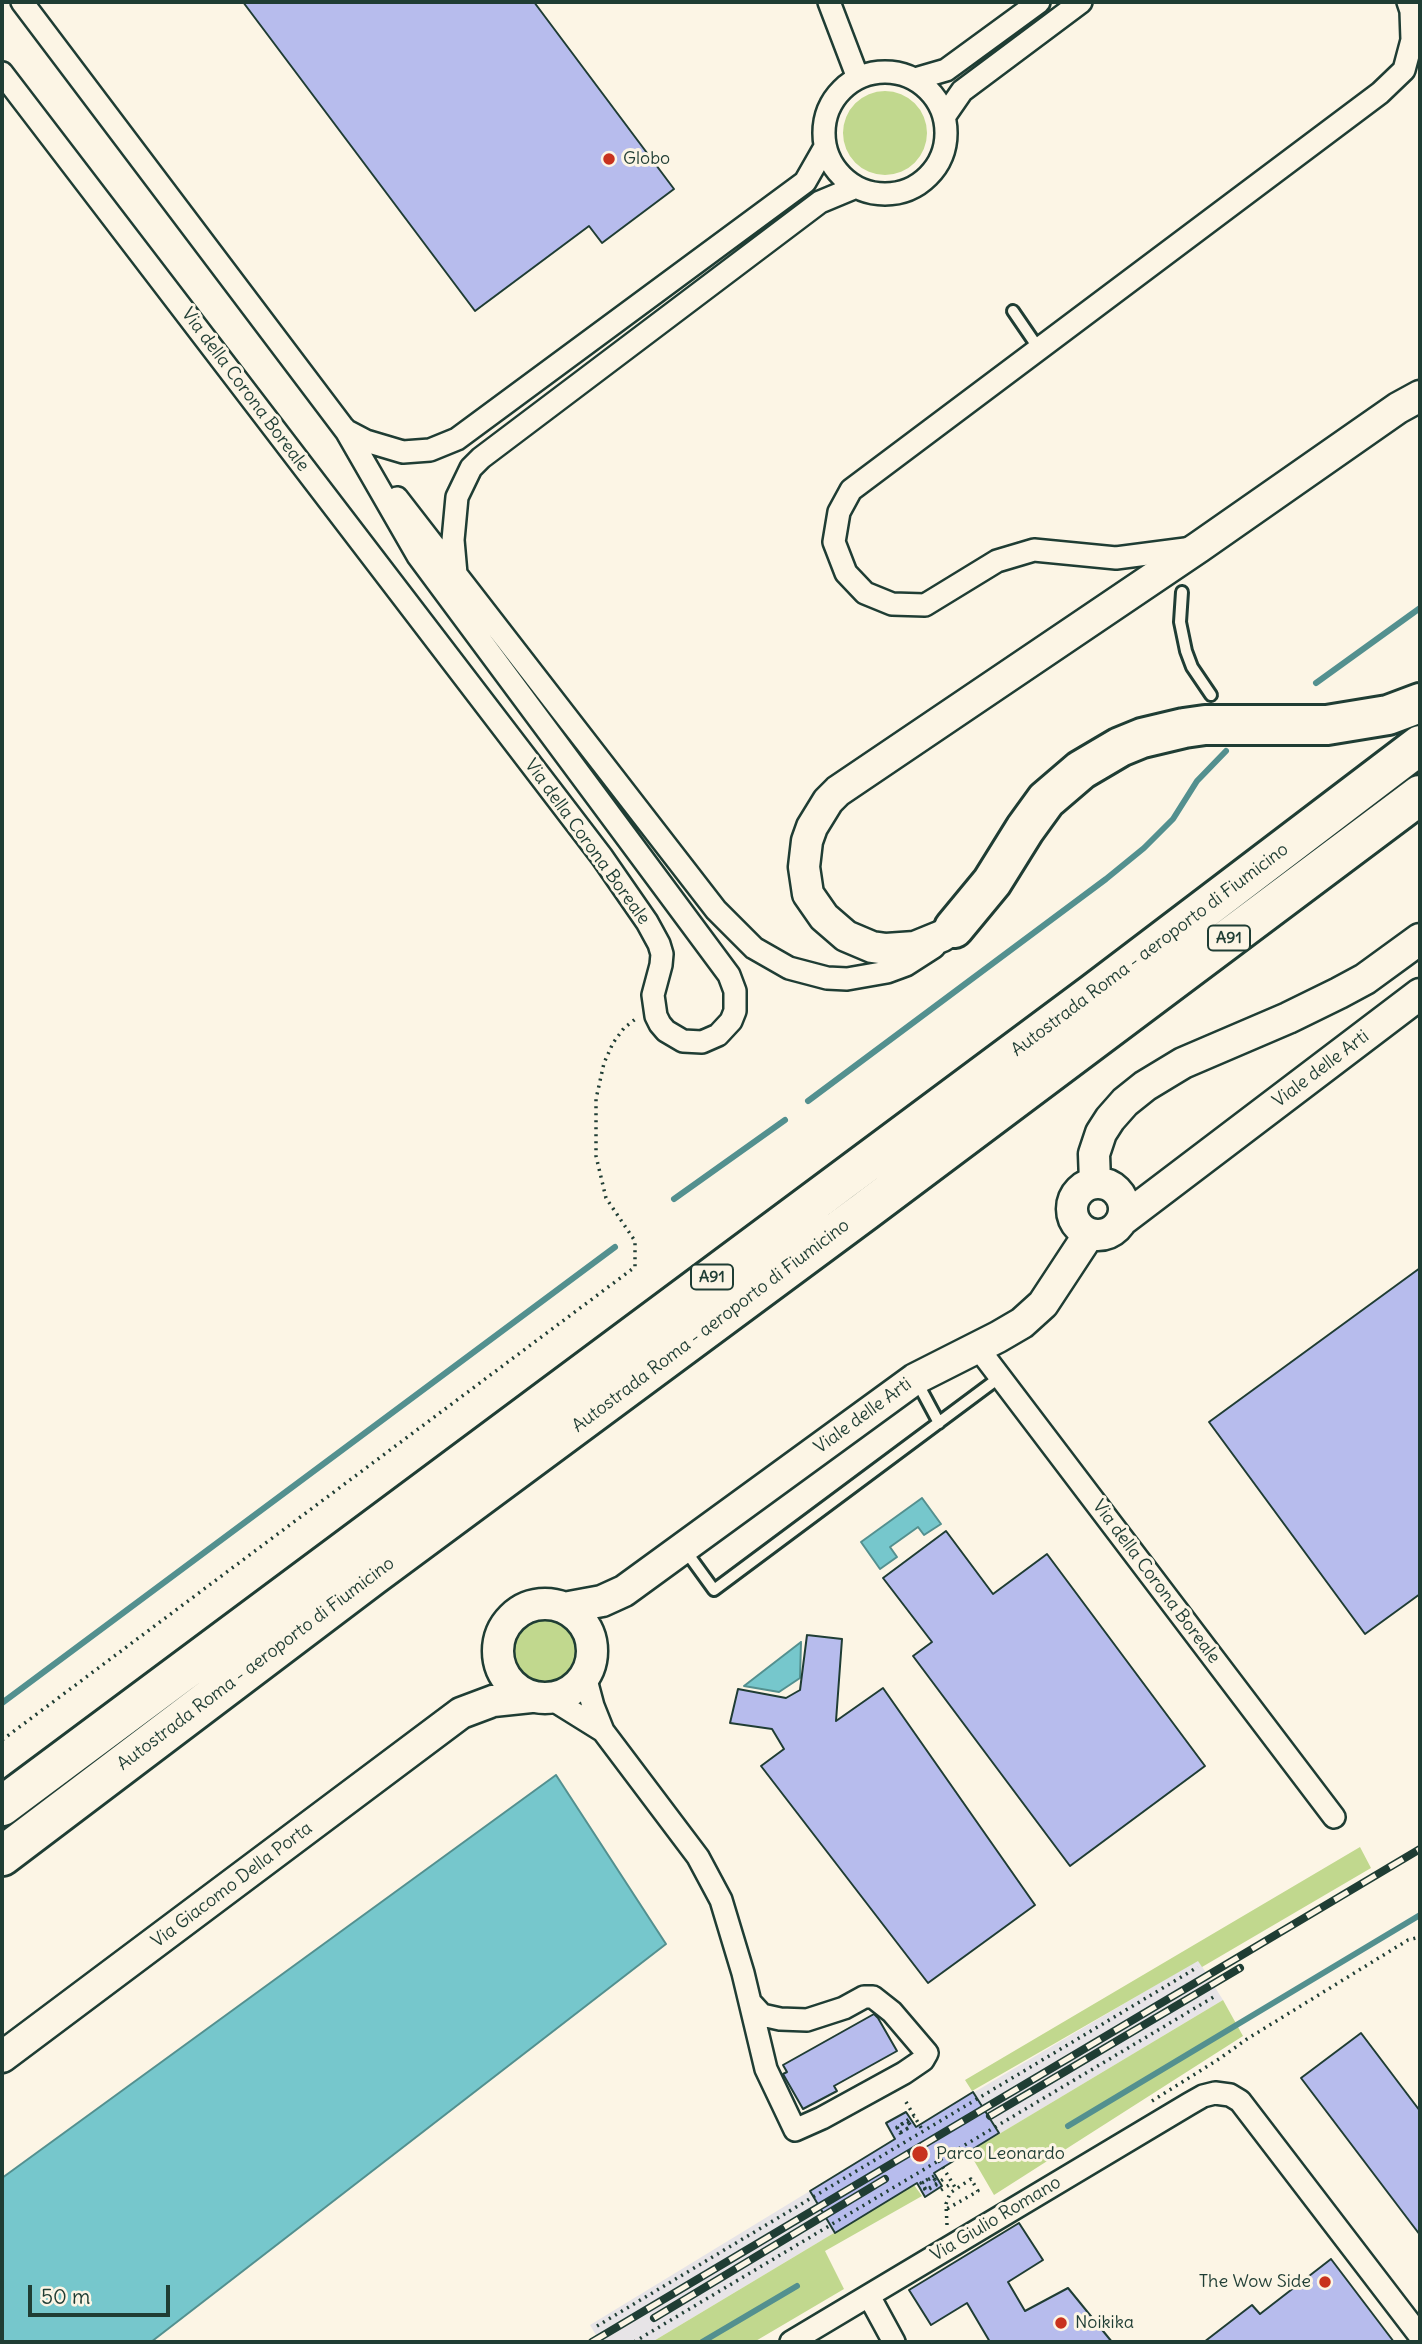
<!DOCTYPE html>
<html>
<head>
<meta charset="utf-8">
<style>
	body { margin:0 }
	#map { position:relative; width:1422px; height:2344px; overflow:hidden; background:#fcf5e5; font-family:Delius,sans-serif }
	canvas { display:block }
	.frame { position:absolute; inset:0; border:4px solid #1f3d34; pointer-events:none }
	.scale { position:absolute; left:28px; top:2285px; width:142px; height:32px; box-sizing:border-box; border:4px solid #1f3d34; border-top:0; padding-left:9px; font-size:21px; line-height:24px; white-space:nowrap; color:#1f3d34; -webkit-text-stroke:5px #fcf5e5; paint-order:stroke }
</style>
</head>
<body>
<div id="map">
<canvas width="1422" height="2344"></canvas>
<div class="frame"></div>
<div class="scale">50 m</div>
</div>
<script>
const ctx = document.querySelector('canvas').getContext('2d');
ctx.lineJoin = 'round';
function fillPath(path, color) {
  ctx.fillStyle = color;
  ctx.fill(path, 'evenodd');
}
function toPath(rows) {
  const path = new Path2D();
  for (const r of rows) {
    if (r.length === 3) {
      path.moveTo(r[0] + r[2], r[1]);
      path.arc(r[0], r[1], r[2], 0, 2 * Math.PI);
      continue;
    }
    path.moveTo(r[0], r[1]);
    for (let i = 2; i < r.length; i += 2) path.lineTo(r[i], r[i + 1]);
  }
  return path;
}
function trace(path, color, width, dash) {
  ctx.strokeStyle = color;
  ctx.lineWidth = width;
  ctx.lineCap = dash ? 'butt' : 'round';
  ctx.setLineDash(dash || []);
  ctx.stroke(path);
}
function label(font, color, halo, rows, align = 'center') {
  ctx.font = font + ' Delius,sans-serif';
  ctx.lineWidth = 6;
  ctx.setLineDash([]);
  ctx.textBaseline = 'middle';
  ctx.strokeStyle = halo;
  ctx.fillStyle = color;
  for (const [text, x, y, turn = 0] of rows) {
    ctx.save();
    ctx.translate(x, y);
    ctx.rotate((+turn || 0) * Math.PI / 180);
    ctx.textAlign = isNaN(turn) ? turn : align;
    if (halo) ctx.strokeText(text, 0, 0);
    ctx.fillText(text, 0, 0);
    ctx.restore();
  }
}
fillPath(toPath([
	[1198,1960,1223,2000,652,2342,600,2342,590,2325,895,2139]
]), '#e7e4e7');
fillPath(toPath([
	[885,133,42],
	[544,1652,32],
	[1360,1847,1371,1868,1202,1967,1198,1961,972,2091,965,2080],
	[1223,2000,1243,2036,994,2195,969,2152],
	[914,2185,922,2196,825,2251,844,2289,754,2342,652,2342]
]), '#c1d88e');
const water = toPath([
	[922,1498,941,1524,924,1535,918,1527,890,1547,897,1557,880,1569,861,1542,922,1498],
	[801,1642,800,1678,779,1692,744,1686,801,1642],
	[556,1775,666,1944,151,2342,2,2342,2,2178,556,1775]
]);
fillPath(water, '#76c7cc');
trace(water, '#53908f', 2);
trace(toPath([
	[1316,683,1420,608],
	[808,1101,1106,879,1144,848,1173,819,1197,781,1226,751],
	[674,1199,785,1120],
	[2,1703,615,1247],
	[1068,2126,1420,1915],
	[702,2342,797,2286]
]), '#53908f', 6);
const building = toPath([
	[243,2,534,2,674,189,602,243,589,226,475,311,243,2],
	[1420,1268,1420,1594,1365,1634,1209,1422,1420,1268],
	[946,1531,993,1594,1047,1554,1205,1766,1070,1866,913,1656,932,1642,883,1578,946,1531],
	[807,1635,842,1639,836,1721,883,1688,1035,1905,928,1983,761,1766,784,1749,772,1729,730,1723,738,1689,786,1698,800,1690,807,1635],
	[874,2014,878,2018,897,2051,834,2086,837,2091,803,2109,783,2074,787,2072,783,2065,874,2014],
	[1361,2033,1420,2111,1420,2235,1301,2078,1361,2033],
	[973,2092,999,2133,934,2173,942,2186,925,2197,917,2183,835,2233,810,2191,895,2139,886,2123,906,2112,916,2127,973,2092],
	[1019,2223,1043,2260,1008,2282,1025,2311,1068,2288,1112,2342,990,2342,967,2303,931,2325,909,2290,1019,2223],
	[1331,2259,1394,2342,1204,2342,1252,2305,1260,2314,1331,2259]
]);
fillPath(building, '#b7bced');
trace(building, '#1f3d34', 2);
const lane = toPath([
	[1013,311,1039,349],
	[1182,592,1180,622,1186,651,1192,667,1211,695],
	[917,1382,939,1423],
	[685,1550,714,1590,1000,1377]
]);
const street = toPath([
	[22,2,352,439],
	[829,2,858,78],
	[885,133,61],
	[2,73,602,857,647,922,659,944,662,954,661,965,653,995,656,1016,660,1024,666,1031,683,1041,702,1042,718,1035,731,1021,735,1011,735,991,729,975,418,556,345,429],
	[915,79,946,70,1039,2],
	[944,117,962,91,1081,2],
	[347,431,366,441,403,452,430,450,457,439,805,182,825,147],
	[397,498,716,910,754,948,789,968,827,978,847,979,887,972,906,965,934,947],
	[1193,548,1116,558,1034,550,997,561,925,605,892,604,865,593,846,573,834,542,839,512,851,490,1380,93,1404,70,1412,40,1411,11,1408,2],
	[456,574,453,540,457,497,471,468,481,458,820,202,856,187],
	[978,1348,1334,1817],
	[585,1676,593,1706,603,1731,698,1857,721,1900,743,1973,766,2069,795,2130,822,2118,904,2073,923,2060,927,2053,892,2012,873,1997,864,1997,844,2008,807,2020,780,2019,762,2015,751,2003],
	[550,1698,603,1731],
	[869,2296,894,2342],
	[791,2342,1189,2104,1203,2096,1215,2093,1230,2095,1240,2101,1420,2336]
]);
const secondary = toPath([
	[954,928,942,936,915,947,886,949,872,947,846,936,824,917,808,894,804,867,807,841,812,827,828,801,838,791,1199,547,1398,408,1420,396],
	[1095,1182,1094,1154,1101,1133,1110,1119,1125,1102,1145,1086,1183,1063,1288,1018,1339,993,1365,979,1420,939],
	[1098,1209,26],
	[1121,1221,1420,994],
	[545,1651,47],
	[564,1608,602,1601,624,1591,915,1379,998,1337,1022,1323,1043,1304,1089,1234],
	[2,2057,461,1713,493,1701,531,1697]
]);
const highway = toPath([
	[954,928,992,882,1025,829,1046,800,1081,770,1120,747,1142,738,1184,728,1205,725,1327,725,1388,715,1420,703],
	[2,1806,1094,993,1420,745],
	[2,1856,372,1576,865,1211,1420,795]
]);
trace(lane, '#1f3d34', 16);
trace(street, '#1f3d34', 26);
trace(secondary, '#1f3d34', 35);
trace(highway, '#1f3d34', 44);
trace(toPath([
	[2,1740,635,1267,635,1241,606,1198,596,1156,596,1099,604,1063,613,1043,624,1028,638,1017],
	[1152,2101,1219,2059,1247,2039,1408,1940,1416,1938,1420,1940],
	[906,2102,923,2131],
	[909,2123,911,2126,900,2133,897,2127,914,2116],
	[939,2161,956,2189,971,2179,978,2191,945,2210],
	[935,2180,933,2177,922,2183,926,2190,947,2177],
	[941,2190,952,2183],
	[947,2225,946,2204,950,2193,956,2189],
	[597,2326,1198,1967],
	[634,2342,1217,1995]
]), '#1f3d34', 3.5, [2, 5]);
trace(lane, '#fcf5e5', 10);
trace(street, '#fcf5e5', 21);
trace(secondary, '#fcf5e5', 30);
trace(highway, '#fcf5e5', 38);
const rail = toPath([
	[990,2116,1240,1968],
	[654,2318,885,2179],
	[592,2342,1420,1849]
]);
trace(rail, '#1f3d34', 8);
trace(rail, '#fcf5e5', 5, [16]);
trace(toPath([
	[909,2123,907,2121,897,2127,900,2133,912,2126],
	[934,2176,921,2183,926,2191,938,2184,935,2180]
]), '#1f3d34', 3.5, [2, 5]);
for (const [x, y, r, color] of [
	[609,159,7,"#c8321e"],
	[920,2154,9,"#c8321e"],
	[1325,2282,7,"#c8321e"],
	[1061,2323,7,"#c8321e"]
]) {
  const dot = new Path2D();
  dot.arc(x, y, r, 0, 2 * Math.PI);
  ctx.fillStyle = color;
  ctx.fill(dot);
  trace(dot, '#fcf5e5', 2.5);
}
for (const [x, y, w] of [
	[1229,938,42],
	[712,1277,42]
]) {
  const box = new Path2D();
  box.roundRect(x - w / 2, y - 12.5, w, 25, 5);
  ctx.fillStyle = '#fcf5e5';
  ctx.fill(box);
  trace(box, '#1f3d34', 2);
}
label('bold 16px', '#1f3d34', null, [
	["A91",1229,938],
	["A91",712,1277]
]);
label('18px', '#1f3d34', '#fcf5e5', [
	["Globo",623,159],
	["Parco Leonardo",936,2154],
	["The Wow Side",1311,2282,"right"],
	["Noikika",1075,2323]
], 'left');
label('18px', '#1f3d34', '#fcf5e5', [
	["Via della Corona Boreale",245,390,53],
	["Via della Corona Boreale",587,842,54],
	["Autostrada Roma - aeroporto di Fiumicino",1150,950,-37],
	["Viale delle Arti",1321,1069,-37],
	["Autostrada Roma - aeroporto di Fiumicino",711,1326,-37],
	["Viale delle Arti",863,1416,-36],
	["Via della Corona Boreale",1156,1582,53],
	["Autostrada Roma - aeroporto di Fiumicino",256,1664,-37],
	["Via Giacomo Della Porta",232,1885,-37],
	["Via Giulio Romano",996,2219,-31]
]);
</script>
</body>
</html>
